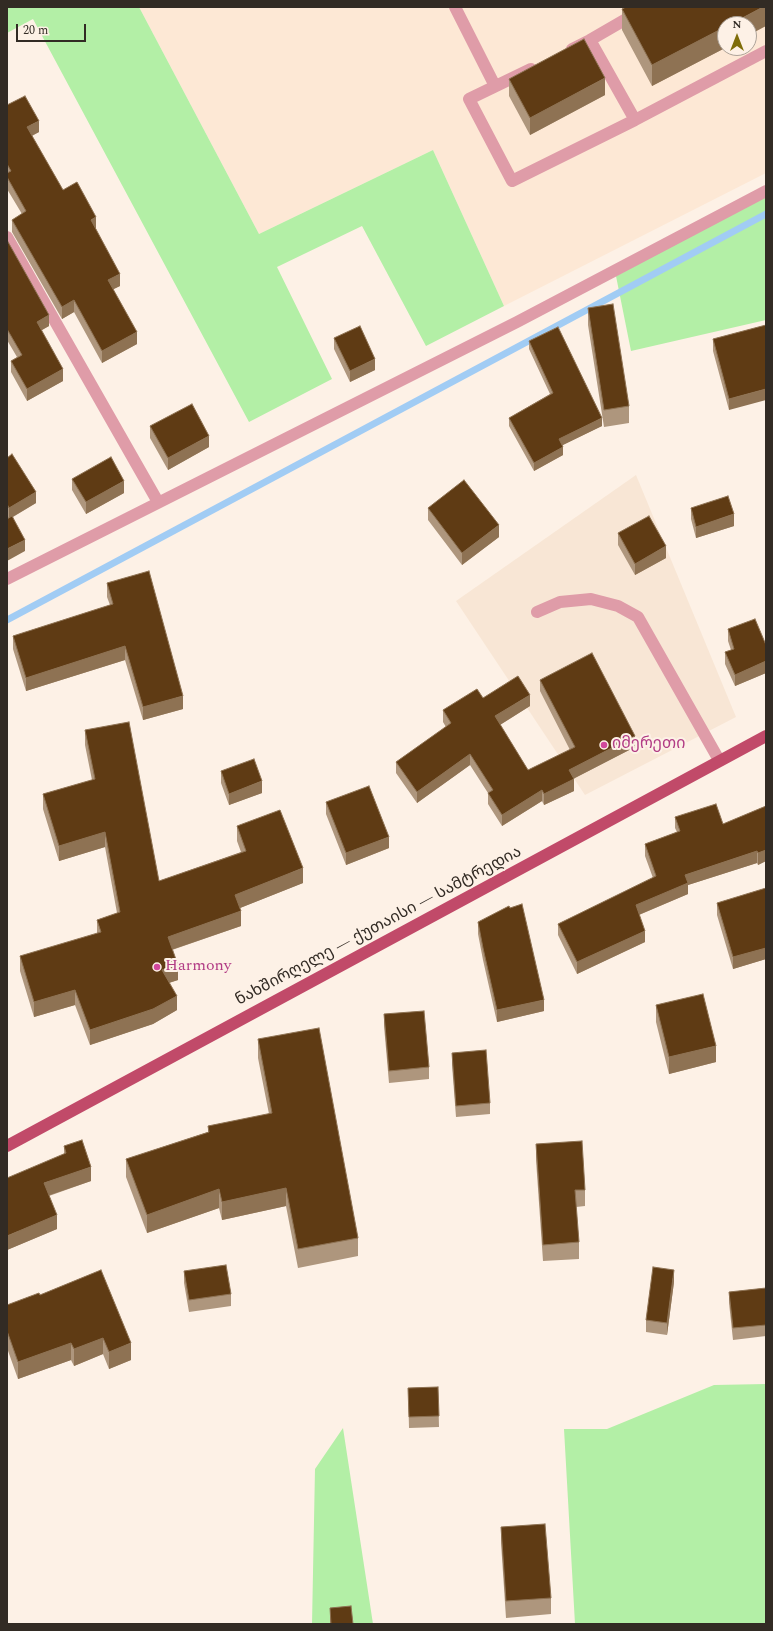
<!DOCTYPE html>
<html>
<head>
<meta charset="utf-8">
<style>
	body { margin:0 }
	#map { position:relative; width:773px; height:1631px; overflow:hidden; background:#fdf1e6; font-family:Spectral,serif }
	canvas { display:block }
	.frame { position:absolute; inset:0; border:8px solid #322b24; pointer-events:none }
	.north { position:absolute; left:717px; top:16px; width:40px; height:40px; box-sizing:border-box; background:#fdf1e6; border:1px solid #aca298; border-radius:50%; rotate:0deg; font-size:11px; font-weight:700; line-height:16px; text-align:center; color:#322b24 }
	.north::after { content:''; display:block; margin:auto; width:14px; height:18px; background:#7f6d09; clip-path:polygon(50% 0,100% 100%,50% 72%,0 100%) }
	.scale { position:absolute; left:16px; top:24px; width:70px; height:18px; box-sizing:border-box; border:2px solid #322b24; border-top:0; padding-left:5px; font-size:12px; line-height:14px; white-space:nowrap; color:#322b24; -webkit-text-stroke:3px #fdf1e6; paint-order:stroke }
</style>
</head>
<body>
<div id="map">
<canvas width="773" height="1631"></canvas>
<div class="frame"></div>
<div class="north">N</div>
<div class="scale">20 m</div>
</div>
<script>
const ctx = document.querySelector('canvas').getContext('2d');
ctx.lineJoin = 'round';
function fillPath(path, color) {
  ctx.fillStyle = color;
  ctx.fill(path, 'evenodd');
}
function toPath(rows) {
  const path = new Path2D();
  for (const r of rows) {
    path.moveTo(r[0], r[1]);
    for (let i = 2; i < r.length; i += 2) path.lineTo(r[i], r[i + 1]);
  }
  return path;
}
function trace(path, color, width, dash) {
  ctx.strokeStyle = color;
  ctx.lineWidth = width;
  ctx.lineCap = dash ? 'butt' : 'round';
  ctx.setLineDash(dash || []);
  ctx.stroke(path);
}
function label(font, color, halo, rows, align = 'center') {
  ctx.font = font + ' Spectral,"Noto Sans Georgian",serif';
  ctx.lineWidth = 4;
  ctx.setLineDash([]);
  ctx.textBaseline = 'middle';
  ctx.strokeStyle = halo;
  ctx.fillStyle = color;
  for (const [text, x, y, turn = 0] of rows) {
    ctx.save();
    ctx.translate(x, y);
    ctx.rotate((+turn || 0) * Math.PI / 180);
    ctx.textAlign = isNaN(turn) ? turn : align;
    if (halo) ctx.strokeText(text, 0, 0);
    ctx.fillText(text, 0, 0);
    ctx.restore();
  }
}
fillPath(toPath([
	[636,475,736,717,585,795,456,601]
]), '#f8e6d5');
fillPath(toPath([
	[139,7,766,7,766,173,504,306,433,150,259,234],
	[725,24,749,24,749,48,725,48]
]), '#fde8d5');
fillPath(toPath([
	[7,7,139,7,259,234,433,150,504,306,426,346,362,226,277,267,332,379,249,422,33,19,7,33],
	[766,196,766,320,631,351,616,276],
	[766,1384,766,1624,575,1624,564,1429,607,1429,714,1385],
	[343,1428,373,1624,312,1624,315,1469]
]), '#b3efa6');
trace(toPath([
	[7,620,766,214]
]), '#a1ccf4', 7);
trace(toPath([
	[455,7,495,86],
	[590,40,647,7],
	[572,49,590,40,635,120],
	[531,69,469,99,512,181,635,120,766,51],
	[537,612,560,602,591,599,618,606,638,617,719,760]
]), '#df9ca8', 12);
trace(toPath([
	[7,237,158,502],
	[7,579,517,322,766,191]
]), '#df9ca8', 12);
trace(toPath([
	[7,1146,766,736]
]), '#c14a69', 12);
fillPath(toPath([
	[622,9,725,24,725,48,652,86,622,30],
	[509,79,605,95,530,135,509,96],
	[7,105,39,132,32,136,63,190,96,229,120,286,113,289,137,344,102,363,74,312,62,319,12,232,12,220,22,214,7,189],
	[7,240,49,326,41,330,63,381,27,401,11,372,11,361,17,357,7,340],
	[588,308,629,406,629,423,604,427,588,325],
	[766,325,729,410,713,351,713,339],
	[334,338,375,370,350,382,334,349],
	[529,341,602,426,562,445,563,455,534,471,509,426,509,418,550,394,529,349],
	[150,426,209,447,168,470,150,438],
	[7,458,36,503,13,517,25,551,7,516],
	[72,479,124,493,86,514,72,490],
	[428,508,499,537,462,565,428,520],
	[691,508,734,526,696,538,691,519],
	[618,533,666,558,635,575,618,545],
	[107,583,183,709,143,720,125,660,26,691,13,649,13,636,110,605,107,597],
	[728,629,766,645,766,673,735,686,725,664,725,652,731,650,728,641],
	[540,680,635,747,573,779,574,791,544,805,542,801,502,826,488,804,488,793,470,765,417,803,396,773,396,762,446,727,443,722,443,710,483,698,530,706,500,725,528,770,570,750,540,691],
	[85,730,159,881,241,852,237,841,237,826,303,883,240,908,241,926,172,950,178,980,169,983,177,1010,153,1024,90,1045,75,1005,34,1017,20,971,20,956,97,934,97,920,117,913,105,847,59,861,43,809,43,794,92,780,85,745],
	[221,771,262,793,229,805,221,783],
	[326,802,389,848,346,865,326,814],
	[766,806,766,861,758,865,757,863,688,885,688,894,639,915,645,942,577,974,558,935,558,924,653,878,645,856,645,844,677,832,675,828,675,817,723,824],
	[766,888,766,959,733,969,717,915,717,903],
	[478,922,544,1011,497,1022,483,960,478,934],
	[656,1005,716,1062,669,1074,656,1022],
	[384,1014,429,1067,429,1079,389,1083,384,1026],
	[258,1039,358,1238,358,1256,298,1268,286,1206,222,1220,219,1208,147,1233,126,1177,126,1159,208,1132,208,1126,269,1114,258,1058],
	[452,1053,490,1103,490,1114,456,1117,452,1065],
	[536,1144,585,1190,585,1206,576,1207,579,1242,579,1259,543,1261,536,1160],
	[64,1146,91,1181,49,1196,57,1229,7,1250,64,1154],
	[101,1270,131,1360,109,1369,103,1354,74,1366,71,1360,18,1379,7,1348,7,1305,40,1295],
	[184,1271,231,1294,231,1306,189,1312,184,1283],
	[674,1282,667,1335,646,1332,646,1320],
	[766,1288,766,1336,733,1340,729,1303,729,1292],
	[438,1387,439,1427,409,1428,408,1388],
	[501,1527,551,1598,551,1614,506,1618,501,1543],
	[330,1608,353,1624,330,1624]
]), '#ae967d');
fillPath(toPath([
	[763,7,766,7,766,26,749,35,749,24,731,24],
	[725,27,725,48,652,86,652,65],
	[605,78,605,95,530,135,530,118],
	[39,121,39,132,27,138,27,127],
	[96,217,96,229,91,232,91,220],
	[120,274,120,286,108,292,108,280],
	[74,300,74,312,62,319,62,307],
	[49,315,49,326,37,333,37,322],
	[137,332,137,344,102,363,102,351],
	[375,359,375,370,350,382,350,371],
	[63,369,63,381,27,401,27,389],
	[766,389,766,400,729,410,729,399],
	[602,418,602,426,559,447,559,439],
	[209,436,209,447,168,470,168,458],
	[563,447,563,455,534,471,534,463],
	[124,481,124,493,86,514,86,502],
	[36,492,36,503,9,519,9,508],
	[734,514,734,526,696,538,696,527],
	[499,525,499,537,462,565,462,553],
	[25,540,25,551,7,561,7,549],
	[666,546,666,558,635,575,635,564],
	[125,646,125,660,26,691,26,678],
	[766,661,766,673,735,686,735,675],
	[530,695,530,706,495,728,495,716],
	[183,696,183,709,143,720,143,707],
	[635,736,635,747,569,781,569,770],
	[470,754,470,765,417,803,417,792],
	[574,779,574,791,544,805,544,794],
	[262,781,262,793,229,805,229,794],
	[542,790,542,801,502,826,502,815],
	[105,832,105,847,59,861,59,846],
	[389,837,389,848,346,865,346,853],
	[766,850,766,861,758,865,758,853],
	[757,851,757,863,688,885,688,894,636,916,636,905,685,875],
	[303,868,303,883,235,910,235,895],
	[241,911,241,926,168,951,168,937],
	[645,931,645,942,577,974,577,962],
	[766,948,766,959,733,969,733,957],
	[178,965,178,980,162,985,162,970],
	[75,990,75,1005,34,1017,34,1002],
	[177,996,177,1010,153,1024,90,1045,90,1030],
	[544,1000,544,1011,497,1022,497,1010],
	[716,1046,716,1062,669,1074,669,1057],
	[91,1167,91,1181,44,1197,44,1183],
	[286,1188,286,1206,222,1220,222,1202],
	[219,1189,219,1208,147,1233,147,1215],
	[57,1215,57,1229,7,1250,7,1236],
	[674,1270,674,1282,667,1335,667,1323],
	[103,1338,103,1354,74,1366,74,1349],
	[71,1343,71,1360,18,1379,18,1362],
	[131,1343,131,1360,109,1369,109,1352]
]), '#8e7253');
const building = toPath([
	[626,7,763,7,731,24,725,24,725,27,652,65,622,9,626,7],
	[584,39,605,78,530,118,509,79,584,39],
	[25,96,39,121,27,127,63,190,77,182,96,217,91,220,120,274,108,280,137,332,102,351,74,300,62,307,12,220,26,211,7,177,7,173,11,171,7,164,7,105,25,96],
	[7,240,49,315,37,322,63,369,27,389,11,361,22,355,7,329,7,240],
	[613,304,629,406,604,410,588,308,613,304],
	[766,325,766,389,729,399,713,339,766,325],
	[360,326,375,359,350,371,334,338,360,326],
	[558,327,602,418,559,439,563,447,534,463,509,418,553,393,529,341,558,327],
	[192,404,209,436,168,458,150,426,192,404],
	[12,454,36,492,9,508,7,504,7,458,12,454],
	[111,457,124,481,86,502,72,479,111,457],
	[464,480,499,525,462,553,428,508,464,480],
	[728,496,734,514,696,527,691,508,728,496],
	[12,516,25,540,7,549,7,519,12,516],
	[649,516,666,546,635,564,618,533,649,516],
	[149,571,183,696,143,707,125,646,26,678,13,636,113,604,107,583,149,571],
	[755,619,766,645,766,661,735,675,725,652,734,649,728,629,755,619],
	[592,653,635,736,569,770,574,779,544,794,542,790,502,815,488,793,493,790,470,754,417,792,396,762,451,723,443,710,477,689,483,698,518,676,530,695,495,716,528,770,575,747,540,680,592,653],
	[129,722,159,881,246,851,237,826,280,810,303,868,235,895,241,911,168,937,178,965,162,970,177,996,153,1009,90,1030,75,990,34,1002,20,956,101,932,97,920,120,912,105,832,59,846,43,794,95,779,85,730,129,722],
	[254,759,262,781,229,794,221,771,254,759],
	[369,786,389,837,346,853,326,802,369,786],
	[716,804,723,824,766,806,766,850,758,853,757,851,685,875,688,883,636,905,645,931,577,962,558,924,656,876,645,844,680,831,675,817,716,804],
	[766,888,766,948,733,957,717,903,766,888],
	[522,904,544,1000,497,1010,483,948,478,922,509,906,510,908,522,904],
	[703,994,716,1046,669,1057,656,1005,703,994],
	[424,1011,429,1067,389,1071,384,1014,424,1011],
	[319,1028,358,1238,298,1249,286,1188,222,1202,219,1189,147,1215,126,1159,209,1132,208,1126,272,1113,258,1039,319,1028],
	[486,1050,490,1103,456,1106,452,1053,486,1050],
	[82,1140,91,1167,44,1183,57,1215,7,1236,7,1178,66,1153,64,1146,82,1140],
	[582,1141,585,1190,575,1190,579,1242,543,1245,536,1144,582,1141],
	[226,1265,231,1294,189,1300,184,1271,226,1265],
	[653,1267,674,1270,667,1323,646,1320,653,1267],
	[101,1270,131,1343,109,1352,103,1338,74,1349,71,1343,18,1362,7,1331,7,1305,39,1293,40,1295,101,1270],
	[766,1288,766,1325,733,1328,729,1292,766,1288],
	[438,1387,439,1416,409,1417,408,1388,438,1387],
	[545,1524,551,1598,506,1601,501,1527,545,1524],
	[351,1606,353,1624,331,1624,330,1608,351,1606]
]);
fillPath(building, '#5f3b14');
trace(building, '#8e7253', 1);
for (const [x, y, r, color] of [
	[604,745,4,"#d1479c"],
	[157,967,4,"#d1479c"]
]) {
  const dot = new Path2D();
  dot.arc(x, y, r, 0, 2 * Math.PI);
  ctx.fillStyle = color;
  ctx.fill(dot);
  trace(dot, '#fdf1e6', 1.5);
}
label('16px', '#b23c85', '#fdf1e6', [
	["იმერეთი",612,745],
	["Harmony",165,967]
], 'left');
label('16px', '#322b24', '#fdf1e6', [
	["ნახშირღელე — ქუთაისი — სამტრედია",379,927,-28]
]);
</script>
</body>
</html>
